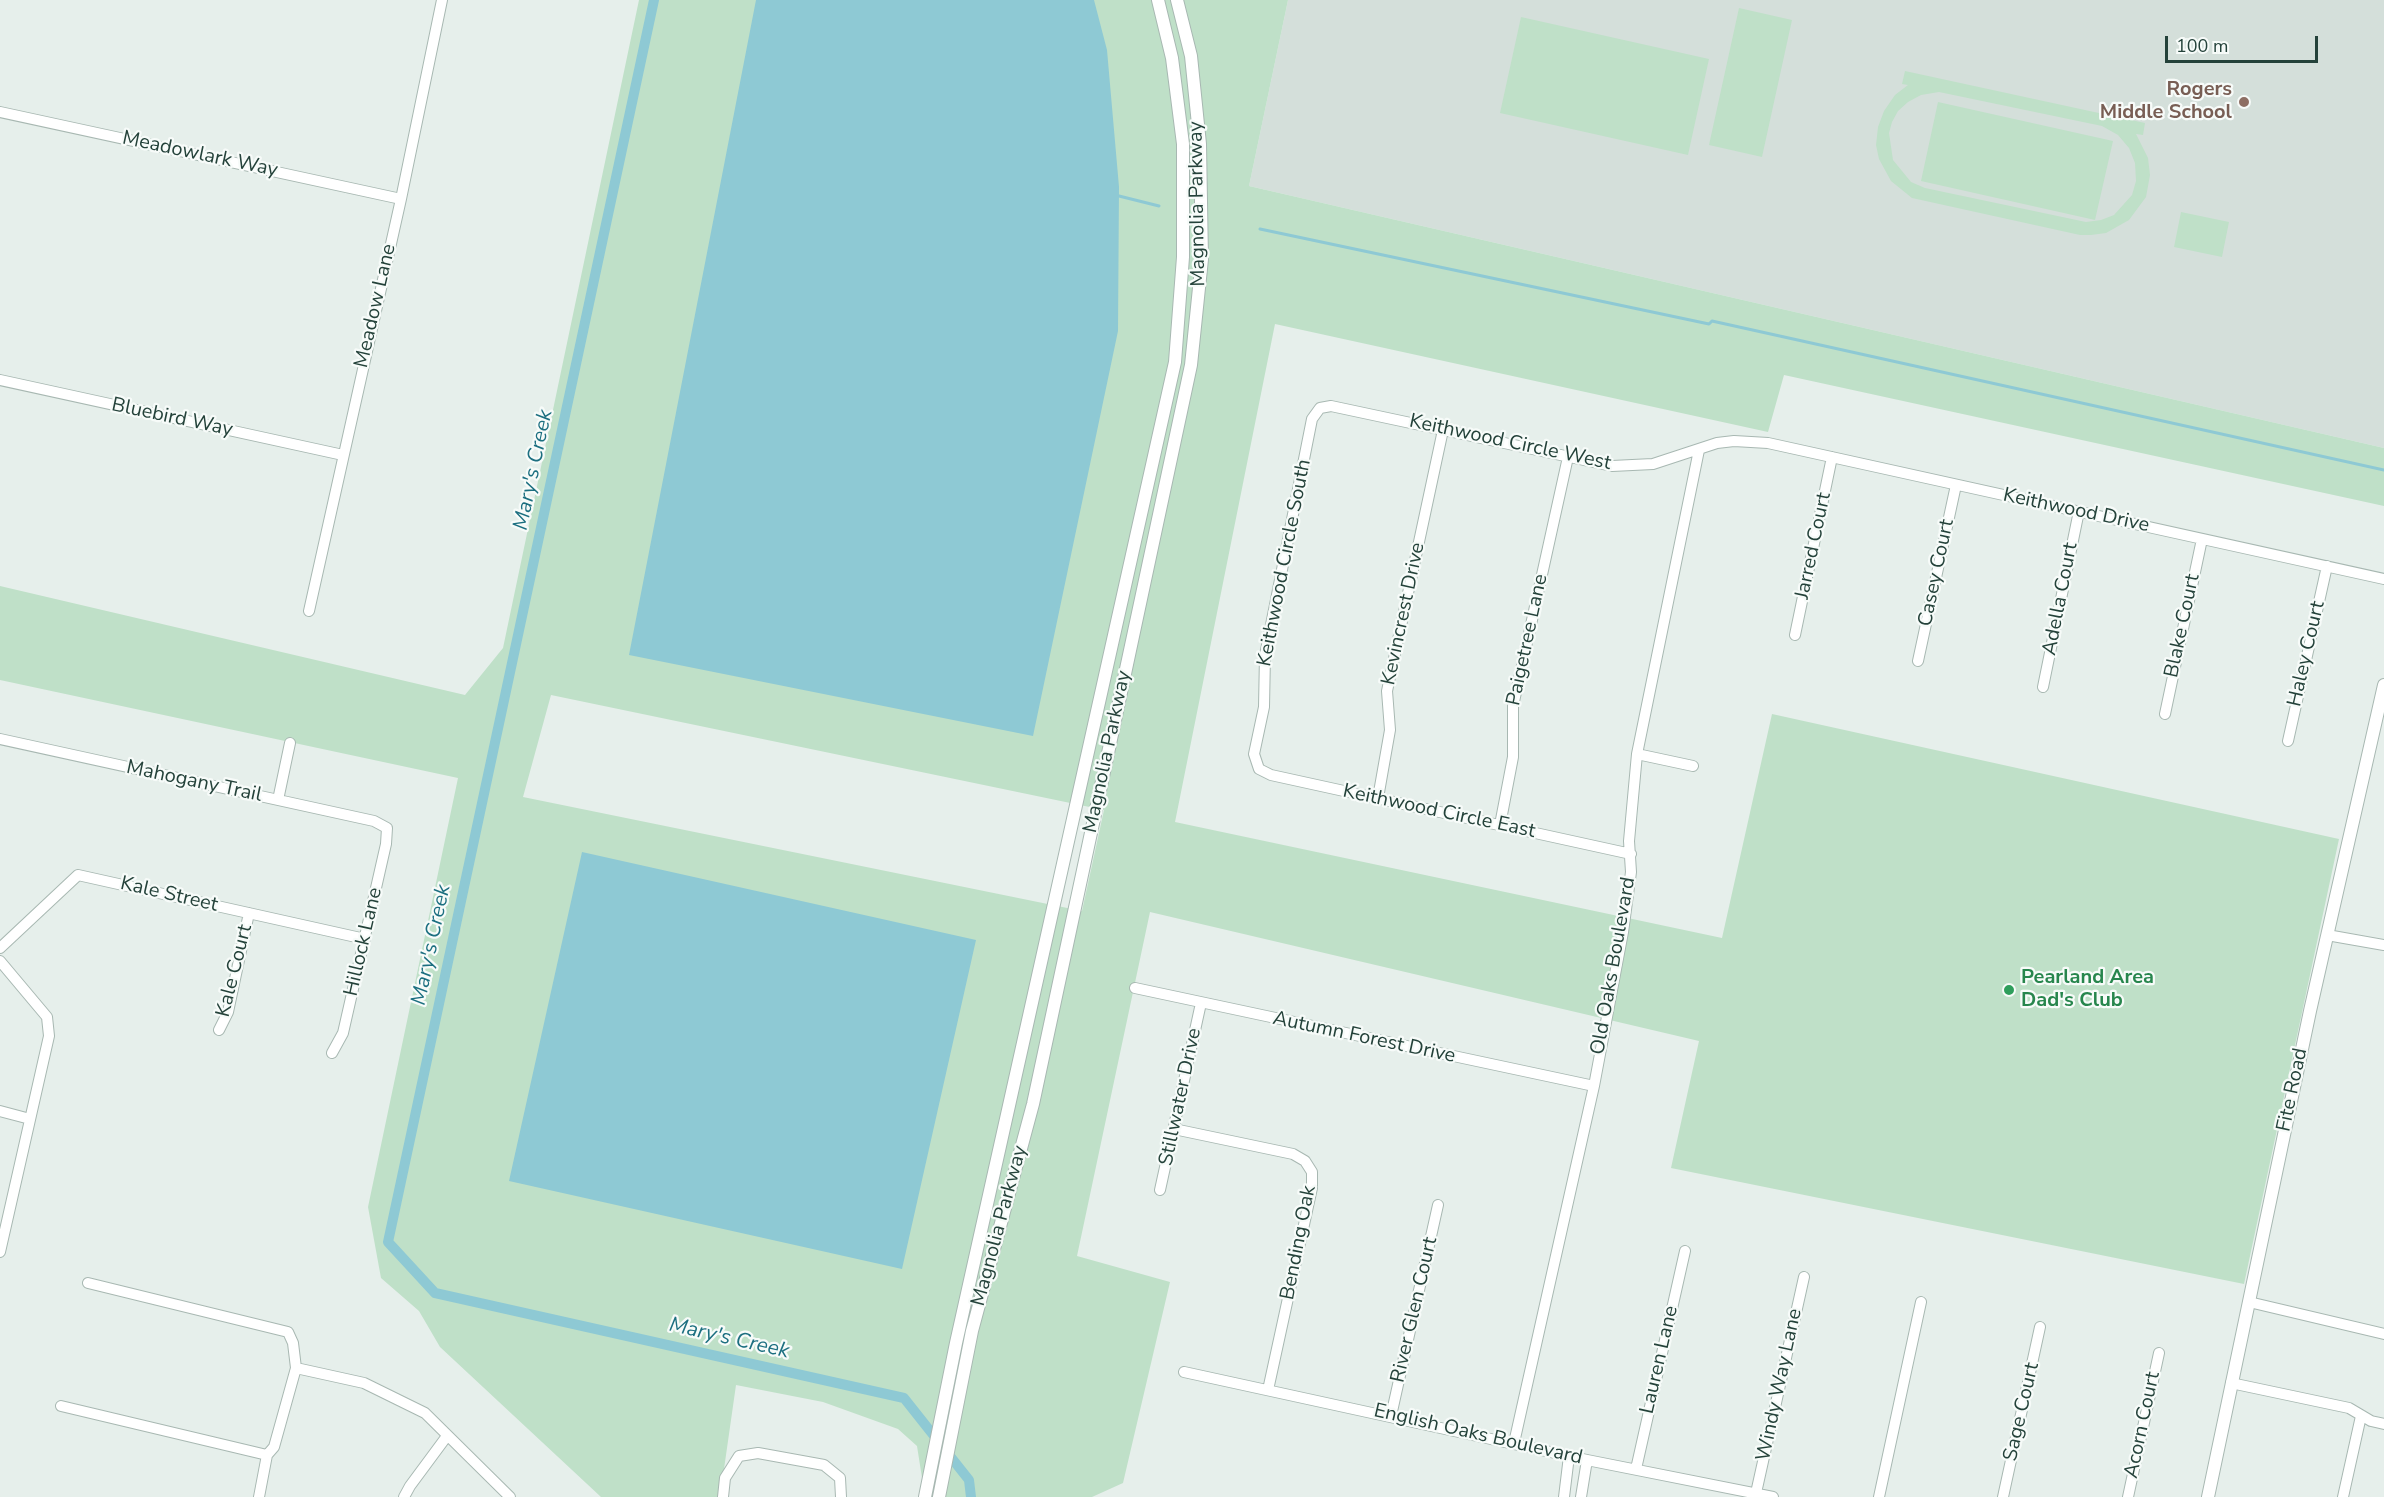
<!DOCTYPE html>
<html>
<head>
<meta charset="utf-8">
<style>
	body { margin:0 }
	#map { position:relative; width:2384px; height:1497px; overflow:hidden; background:#e6efeb; font-family:"Nunito Sans",sans-serif }
	canvas { display:block }
	.scale { position:absolute; left:2165px; top:36px; width:153px; height:27px; box-sizing:border-box; border:3px solid #24423a; border-top:0; padding-left:8px; font-size:18px; line-height:21px; white-space:nowrap; color:#24423a; -webkit-text-stroke:4px #f7fbf9; paint-order:stroke }
</style>
</head>
<body>
<div id="map">
<canvas width="2384" height="1497"></canvas>
<div class="scale">100 m</div>
</div>
<script>
const ctx = document.querySelector('canvas').getContext('2d');
ctx.lineJoin = 'round';
function fillPath(path, color) {
  ctx.fillStyle = color;
  ctx.fill(path, 'evenodd');
}
function toPath(rows) {
  const path = new Path2D();
  for (const r of rows) {
    path.moveTo(r[0], r[1]);
    for (let i = 2; i < r.length; i += 2) path.lineTo(r[i], r[i + 1]);
  }
  return path;
}
function trace(path, color, width, dash) {
  ctx.strokeStyle = color;
  ctx.lineWidth = width;
  ctx.lineCap = dash ? 'butt' : 'round';
  ctx.setLineDash(dash || []);
  ctx.stroke(path);
}
function label(font, color, halo, rows, align = 'center') {
  ctx.font = font + ' "Nunito Sans",sans-serif';
  ctx.lineWidth = 4.5;
  ctx.setLineDash([]);
  ctx.textBaseline = 'middle';
  ctx.strokeStyle = halo;
  ctx.fillStyle = color;
  for (const [text, x, y, turn = 0] of rows) {
    ctx.save();
    ctx.translate(x, y);
    ctx.rotate((+turn || 0) * Math.PI / 180);
    ctx.textAlign = isNaN(turn) ? turn : align;
    if (halo) ctx.strokeText(text, 0, 0);
    ctx.fillText(text, 0, 0);
    ctx.restore();
  }
}
fillPath(toPath([
	[1288,0,2384,0,2384,448,1249,186]
]), '#d4dfda');
fillPath(toPath([
	[639,0,1288,0,1249,186,2384,448,2384,506,1784,375,1768,432,1275,324,1175,822,1722,938,1772,714,2339,839,2244,1284,1671,1168,1699,1041,1150,912,1077,1256,1170,1282,1123,1483,1092,1497,925,1497,917,1446,898,1429,823,1402,736,1385,720,1497,601,1497,440,1347,419,1311,381,1278,368,1207,458,778,0,680,0,586,465,695,503,648],
	[551,695,1104,810,1082,911,523,797],
	[1739,8,1792,20,1762,157,1709,145],
	[1521,17,1709,59,1688,155,1500,113],
	[1905,71,2145,123,2143,135,2136,134,2148,158,2150,175,2146,197,2129,220,2106,233,2091,235,2080,235,1912,198,1891,181,1879,159,1876,145,1878,127,1884,111,1895,95,1908,85,1902,84],
	[1939,92,2102,126,2118,135,2129,148,2135,163,2136,181,2132,195,2114,215,2101,220,2086,222,1925,188,1911,182,1893,160,1889,133,1892,122,1898,111,1908,102,1921,95],
	[1938,102,2113,141,2095,220,1921,181],
	[2181,212,2229,222,2222,257,2174,247]
]), '#bfe0c8');
fillPath(toPath([
	[756,0,1094,0,1107,50,1119,187,1118,331,1033,736,629,655],
	[582,852,976,940,902,1269,509,1181]
]), '#8ec9d4');
trace(toPath([
	[1119,196,1159,206],
	[1260,229,1709,324,1712,321,2384,470]
]), '#8ec9d4', 3);
trace(toPath([
	[654,0,388,1242,435,1293,904,1398,969,1480,971,1497]
]), '#8ec9d4', 10);
const minor = toPath([
	[0,112,401,199],
	[0,380,343,455],
	[309,611,401,199,442,0],
	[1795,635,1832,457],
	[1918,661,1956,485],
	[2043,687,2079,511],
	[2165,714,2202,539],
	[0,739,374,821,387,828,386,844,343,1033,332,1053],
	[2288,741,2327,566],
	[1637,754,1693,766],
	[1378,798,1390,730,1387,691,1443,430],
	[278,800,290,743],
	[1500,825,1513,757,1513,706,1568,457],
	[1631,854,1271,775,1259,769,1254,754,1264,707,1265,655,1312,419,1320,408,1331,406,1612,466,1653,464,1717,443,1734,441,1768,443,2384,579],
	[2327,935,2384,945],
	[0,948,78,875,365,939],
	[0,961,47,1017,49,1036,0,1252],
	[1135,988,1594,1086],
	[219,1030,228,1012,249,913],
	[0,1111,30,1119],
	[1174,1129,1293,1154,1305,1161,1312,1172,1312,1188,1268,1390],
	[1160,1190,1201,1003],
	[88,1283,288,1332,293,1343,296,1368,364,1383,425,1413,510,1497],
	[2249,1302,2384,1334],
	[1184,1372,1587,1460,1773,1497],
	[2231,1383,2349,1408,2371,1421,2384,1424],
	[61,1406,267,1455,274,1447,296,1368],
	[1391,1416,1438,1205],
	[1514,1443,1594,1086,1623,932,1631,872,1629,841,1637,754,1699,450],
	[1636,1469,1685,1251],
	[1756,1493,1804,1277],
	[259,1497,267,1455],
	[404,1497,410,1486,447,1436],
	[723,1497,725,1478,739,1456,758,1453,824,1465,840,1478,841,1497],
	[1564,1497,1569,1456],
	[1581,1497,1587,1460],
	[1879,1497,1921,1302],
	[2003,1497,2040,1327],
	[2128,1497,2159,1353],
	[2343,1497,2361,1416]
]);
const tertiary = toPath([
	[925,1497,956,1343,1175,362,1183,257,1183,144,1172,58,1158,0],
	[939,1497,972,1331,1033,1104,1191,365,1202,259,1200,144,1191,56,1177,0],
	[2208,1497,2310,1011,2384,685]
]);
trace(minor, '#a8b8b2', 12);
trace(tertiary, '#a8b8b2', 14);
trace(minor, '#fff', 10);
trace(tertiary, '#fff', 12);
for (const [x, y, r, color] of [
	[2244,102,6,"#8d6e63"],
	[2009,990,6,"#2e9e5b"]
]) {
  const dot = new Path2D();
  dot.arc(x, y, r, 0, 2 * Math.PI);
  ctx.fillStyle = color;
  ctx.fill(dot);
  trace(dot, '#f7fbf9', 2);
}
label('bold 20px', '#785e54', '#f7fbf9', [
	["Rogers",2232,90],
	["Middle School",2232,113]
], 'right');
label('20px', '#24423a', '#f7fbf9', [
	["Meadowlark Way",200,155,12],
	["Magnolia Parkway",1198,204,-91],
	["Meadow Lane",376,306,-77],
	["Bluebird Way",172,418,12],
	["Keithwood Circle West",1510,443,12],
	["Keithwood Drive",2076,511,12],
	["Jarred Court",1814,546,-78],
	["Keithwood Circle South",1285,563,-79],
	["Casey Court",1937,573,-78],
	["Adella Court",2061,599,-79],
	["Kevincrest Drive",1404,614,-78],
	["Blake Court",2183,626,-78],
	["Paigetree Lane",1528,640,-78],
	["Haley Court",2307,654,-77],
	["Magnolia Parkway",1108,752,-78],
	["Mahogany Trail",194,782,12],
	["Keithwood Circle East",1439,812,12],
	["Kale Street",169,895,13],
	["Hillock Lane",364,942,-77],
	["Old Oaks Boulevard",1614,966,-80],
	["Kale Court",235,971,-76],
	["Autumn Forest Drive",1364,1038,12],
	["Fite Road",2293,1090,-78],
	["Stillwater Drive",1181,1097,-78],
	["Magnolia Parkway",1000,1226,-75],
	["Bending Oak",1299,1243,-79],
	["River Glen Court",1415,1310,-77],
	["Lauren Lane",1660,1360,-77],
	["Windy Way Lane",1780,1385,-78],
	["Sage Court",2022,1412,-77],
	["Acorn Court",2143,1425,-78],
	["English Oaks Boulevard",1478,1435,13]
]);
label('bold 20px', '#27864d', '#f7fbf9', [
	["Pearland Area",2021,978],
	["Dad's Club",2021,1001]
], 'left');
label('italic 21px', '#1c6f80', '#f7fbf9', [
	["Mary's Creek",534,470,-78],
	["Mary's Creek",432,945,-78],
	["Mary's Creek",729,1339,13]
]);
</script>
</body>
</html>
